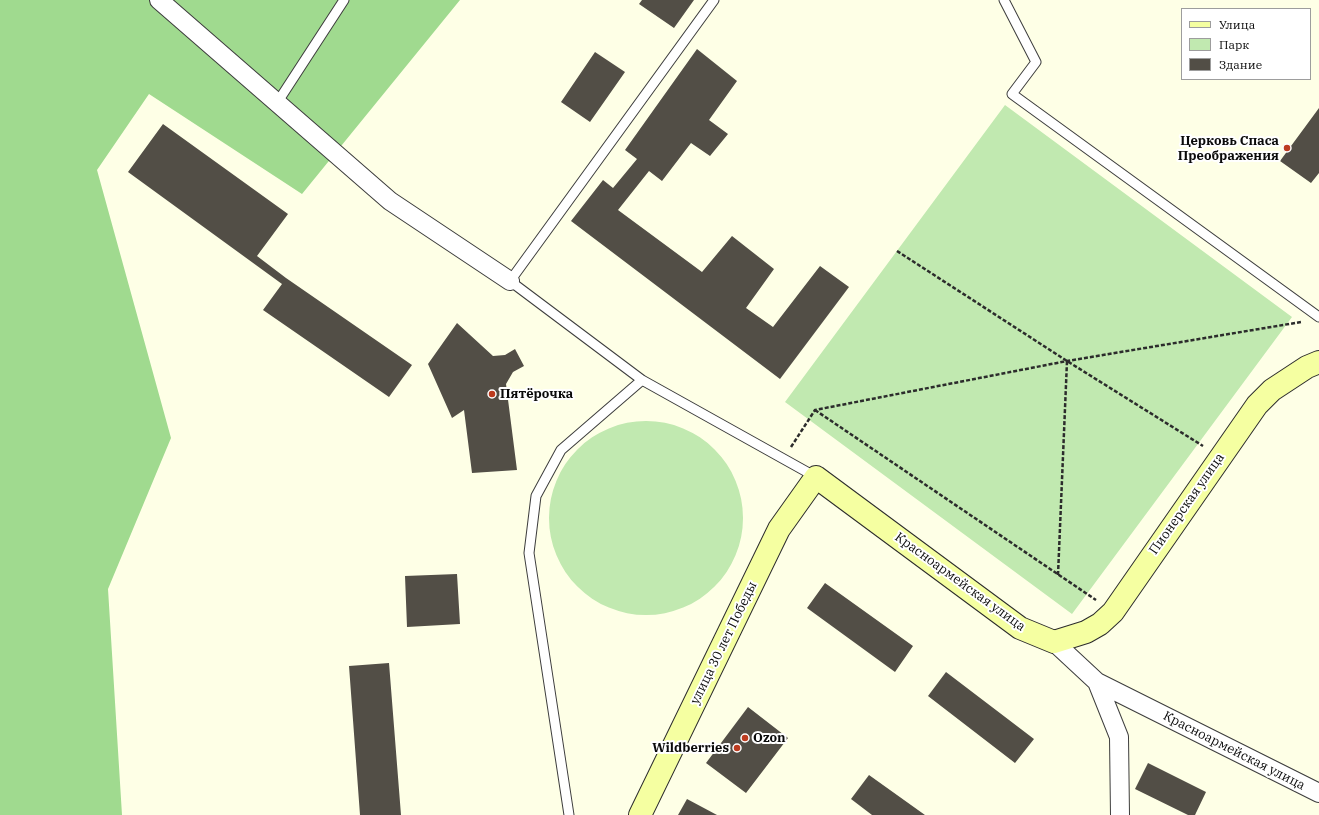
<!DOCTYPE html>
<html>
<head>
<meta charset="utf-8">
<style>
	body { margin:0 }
	#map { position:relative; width:1319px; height:815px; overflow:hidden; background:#feffe6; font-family:"IBM Plex Serif",serif }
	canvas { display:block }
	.legend { position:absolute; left:1181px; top:8px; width:130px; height:72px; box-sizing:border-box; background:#fff; border:1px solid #9d9d9d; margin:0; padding:5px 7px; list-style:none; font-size:12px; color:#0a0a0a }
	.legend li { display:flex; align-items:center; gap:8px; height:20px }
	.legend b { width:20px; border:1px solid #9d9d9d }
</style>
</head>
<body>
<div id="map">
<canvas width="1319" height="815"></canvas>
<ul class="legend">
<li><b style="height:5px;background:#f5ffa1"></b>Улица</li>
<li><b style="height:11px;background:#c1e9b0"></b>Парк</li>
<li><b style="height:11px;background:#524e46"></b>Здание</li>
</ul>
</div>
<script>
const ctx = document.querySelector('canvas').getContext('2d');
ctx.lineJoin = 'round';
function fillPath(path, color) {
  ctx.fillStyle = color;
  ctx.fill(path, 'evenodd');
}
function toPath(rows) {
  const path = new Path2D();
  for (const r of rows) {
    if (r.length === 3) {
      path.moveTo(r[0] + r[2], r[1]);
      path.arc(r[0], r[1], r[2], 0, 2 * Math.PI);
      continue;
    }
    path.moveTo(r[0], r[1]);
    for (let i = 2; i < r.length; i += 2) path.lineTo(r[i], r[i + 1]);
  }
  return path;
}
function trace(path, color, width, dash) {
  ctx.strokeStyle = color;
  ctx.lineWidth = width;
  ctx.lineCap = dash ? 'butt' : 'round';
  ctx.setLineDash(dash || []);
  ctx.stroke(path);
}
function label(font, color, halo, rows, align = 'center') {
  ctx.font = font + ' "IBM Plex Serif",serif';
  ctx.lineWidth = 4;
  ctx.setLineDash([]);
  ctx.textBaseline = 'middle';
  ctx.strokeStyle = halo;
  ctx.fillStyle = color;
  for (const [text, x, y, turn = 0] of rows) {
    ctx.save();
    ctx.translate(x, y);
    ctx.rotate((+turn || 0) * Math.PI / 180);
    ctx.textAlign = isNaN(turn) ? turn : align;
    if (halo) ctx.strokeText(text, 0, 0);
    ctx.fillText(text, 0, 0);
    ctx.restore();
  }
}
fillPath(toPath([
	[1005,105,1292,317,1072,614,785,402],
	[646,518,97]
]), '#c1e9b0');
fillPath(toPath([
	[0,0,460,0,302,194,149,94,97,170,171,438,108,589,122,815,0,815]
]), '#a0da8f');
fillPath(toPath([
	[642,0,694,0,674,28,639,4],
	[697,49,737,81,709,120,728,134,710,156,691,143,662,181,649,171,618,210,702,272,732,236,774,269,746,308,773,327,820,266,849,287,780,379,571,221,603,180,613,188,637,159,625,150],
	[595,52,625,72,590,122,561,102],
	[1319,108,1319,173,1311,183,1280,161],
	[163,124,288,214,257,256,286,278,412,365,389,397,263,310,282,284,128,172],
	[457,323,493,356,505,355,515,349,524,366,513,372,506,384,517,470,472,473,464,410,452,418,428,364],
	[457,574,460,624,407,627,405,576],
	[825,583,913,646,895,672,807,608],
	[389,663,401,815,360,815,349,666],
	[946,672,1034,739,1015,763,928,696],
	[748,707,788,738,746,793,706,763],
	[1148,763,1206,792,1195,815,1188,815,1135,789],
	[869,775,925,815,872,815,851,799],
	[687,799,717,815,678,815]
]), '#524e46');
const lane = toPath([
	[1004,0,1036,62,1012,94,1319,317],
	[277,103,344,0],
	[642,380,510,281,714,0],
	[569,815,529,553,536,496,561,450,642,380,816,477]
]);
const street = toPath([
	[159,0,390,201,510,281],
	[1054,642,1097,682,1319,793],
	[1097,682,1119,737,1120,815]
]);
const secondary = toPath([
	[640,815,779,529,816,477,1020,628,1054,642,1086,632,1100,624,1113,612,1257,405,1272,390,1307,367,1319,362]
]);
trace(lane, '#3d3d3d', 11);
trace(street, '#3d3d3d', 20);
trace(secondary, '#2c2c2c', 24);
trace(toPath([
	[897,251,1067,361,1203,446],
	[815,410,1096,600],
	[791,447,815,410,1067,361,1301,322],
	[1058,575,1067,361]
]), '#2c2c2c', 2.5, [4, 2]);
trace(lane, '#fff', 9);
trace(street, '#fff', 18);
trace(secondary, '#f5ffa1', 22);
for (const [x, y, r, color] of [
	[1287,148,4,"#bc3b1f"],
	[492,394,4,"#bc3b1f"],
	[745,738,4,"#bc3b1f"],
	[737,748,4,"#bc3b1f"]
]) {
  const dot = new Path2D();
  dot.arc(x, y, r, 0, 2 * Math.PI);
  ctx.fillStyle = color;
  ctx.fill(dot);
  trace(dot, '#fff', 1.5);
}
label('bold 13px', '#0a0a0a', '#fff', [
	["Церковь Спаса",1279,141],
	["Преображения",1279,156],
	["Пятёрочка",500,394,"left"],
	["Ozon",753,738,"left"],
	["Wildberries",729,748]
], 'right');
label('13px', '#0a0a0a', '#fff', [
	["Пионерская улица",1187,504,-55],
	["Красноармейская улица",960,582,36],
	["улица 30 лет Победы",724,643,-64],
	["Красноармейская улица",1234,751,27]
]);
</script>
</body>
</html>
